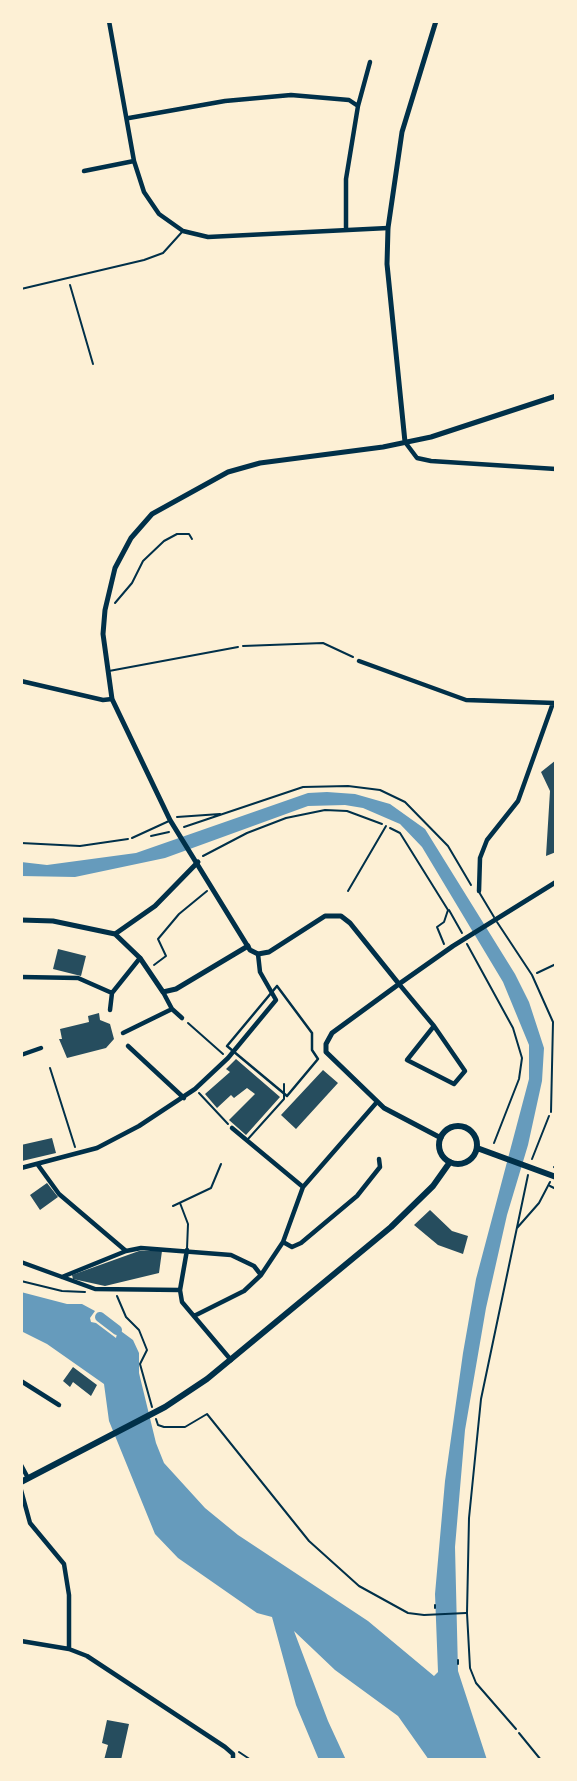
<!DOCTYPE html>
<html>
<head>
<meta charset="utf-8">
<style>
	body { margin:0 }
	#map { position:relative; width:577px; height:1781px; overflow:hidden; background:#fdf0d5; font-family:"Alegreya Sans",sans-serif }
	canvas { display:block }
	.frame { position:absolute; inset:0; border:23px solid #fdf0d5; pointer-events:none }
</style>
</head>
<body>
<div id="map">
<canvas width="577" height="1781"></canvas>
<div class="frame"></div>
</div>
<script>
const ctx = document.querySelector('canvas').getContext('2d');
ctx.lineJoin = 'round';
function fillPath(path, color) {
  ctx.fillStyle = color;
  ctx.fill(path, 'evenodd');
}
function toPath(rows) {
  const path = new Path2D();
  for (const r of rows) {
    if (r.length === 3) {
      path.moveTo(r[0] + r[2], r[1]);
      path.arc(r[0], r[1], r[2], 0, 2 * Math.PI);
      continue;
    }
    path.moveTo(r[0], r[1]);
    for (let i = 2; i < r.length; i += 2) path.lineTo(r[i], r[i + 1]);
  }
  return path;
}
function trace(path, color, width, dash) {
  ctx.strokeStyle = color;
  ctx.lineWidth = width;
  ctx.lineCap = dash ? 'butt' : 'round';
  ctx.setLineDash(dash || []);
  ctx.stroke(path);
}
fillPath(toPath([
	[327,792,355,794,390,804,425,829,515,974,529,1002,544,1048,542,1081,528,1145,507,1215,486,1308,465,1430,455,1547,458,1671,487,1760,429,1760,398,1716,335,1670,294,1631,328,1721,346,1760,319,1760,296,1705,272,1617,257,1613,178,1558,155,1534,109,1421,104,1384,47,1344,21,1331,21,1292,67,1304,82,1304,95,1311,90,1318,91,1322,96,1323,116,1338,118,1329,133,1340,139,1353,139,1373,156,1443,164,1463,205,1508,238,1535,368,1621,434,1676,438,1672,435,1594,445,1481,463,1353,476,1279,529,1079,529,1045,503,982,422,847,400,824,363,808,345,805,308,806,165,858,75,877,21,876,21,862,47,865,136,853,308,793]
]), '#669bbc');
trace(toPath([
	[100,1317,117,1330]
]), '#669bbc', 10);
fillPath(toPath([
	[556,760,556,852,546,856,550,791,541,772],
	[58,949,86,956,81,976,53,969],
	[99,1013,100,1020,110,1024,114,1039,106,1048,67,1058,59,1039,62,1039,60,1029,89,1022,88,1016],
	[236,1059,280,1097,246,1135,229,1120,255,1094,247,1088,234,1098,231,1095,217,1108,205,1094,230,1072,226,1069],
	[323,1070,338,1083,296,1129,281,1115],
	[52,1138,56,1153,22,1161,21,1145],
	[47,1183,58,1197,40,1210,30,1195],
	[430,1210,452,1231,468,1236,463,1254,438,1245,414,1225],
	[139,1251,162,1251,159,1273,105,1286,73,1279,72,1275],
	[73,1367,97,1385,91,1396,73,1382,70,1387,63,1381],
	[107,1720,129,1724,121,1760,104,1760,108,1745,102,1743]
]), '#264d5e');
trace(toPath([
	[70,285,93,364],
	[115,603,132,583,143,561,164,541,177,534,189,534,192,539],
	[243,646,323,643,353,657],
	[177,817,220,814],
	[184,827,303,787,348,786,380,790,405,802,448,846,471,885],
	[390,828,400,833,448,910,444,922,437,927,444,944],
	[151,836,169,832],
	[21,843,80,846,128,839],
	[203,856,247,833,286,818,325,810,347,811,382,824],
	[449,910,462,933],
	[467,944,513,1028,522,1058,519,1079,494,1143],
	[154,965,166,956,158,939,179,914,207,891],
	[537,973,556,964],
	[188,1023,223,1054],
	[50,1068,75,1147],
	[199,1093,228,1124],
	[532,1159,549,1116],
	[554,1167,556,1168],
	[550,1186,556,1189],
	[517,1228,539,1203,550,1182],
	[21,1281,62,1291,85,1292],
	[117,1296,126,1317,139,1330,147,1350,140,1364,152,1407],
	[156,1419,158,1425,164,1427,185,1427,207,1414,309,1541,359,1586,408,1613,424,1615,466,1613],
	[435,1605,435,1608],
	[458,1660,458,1664],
	[516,1729,476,1683,470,1668,467,1613,469,1518,481,1399,528,1175],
	[239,1752,251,1760]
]), '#003049', 2);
trace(toPath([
	[21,289,144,260,163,253,182,232],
	[109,671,238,647],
	[132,838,169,821],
	[348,891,386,826],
	[479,892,494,917],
	[497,922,532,975,553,1022,551,1112],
	[248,1139,284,1099,284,1084],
	[180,1203,188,1224,187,1249],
	[173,1206,211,1188,221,1164],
	[519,1733,541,1760]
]), '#003049', 2);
trace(toPath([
	[277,986,312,1033,312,1050,318,1059,287,1096,227,1046,277,986]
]), '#003049', 2.5);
trace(toPath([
	[109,21,134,161,144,192,159,214,183,231,208,237,388,228],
	[358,106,370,62],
	[129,118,225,101,291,95,349,100,358,106,346,179,346,228],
	[84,171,134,161],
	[405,442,417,458,431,461,556,469],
	[359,661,466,700,555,703],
	[21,681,103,700,112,699],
	[479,891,480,858,487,840,518,801,553,703],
	[21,977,78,978,112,993],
	[399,984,434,1026,465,1071,454,1084,407,1060,434,1026],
	[163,992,172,1009,182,1018],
	[110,1010,112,993,140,958],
	[123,1033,172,1009],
	[128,1046,184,1098],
	[21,1055,41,1048],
	[232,1128,303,1187],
	[38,1165,59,1194,126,1251,141,1248,231,1255,254,1266,261,1275],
	[21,1168,97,1148,139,1126,195,1089,228,1058,276,1000,260,972,258,954],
	[283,1242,292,1247,301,1243,357,1196,380,1167,379,1159],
	[187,1250,180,1290,182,1302,231,1360],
	[21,1262,95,1289,180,1290],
	[62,1277,126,1251],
	[194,1316,244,1291,261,1275,283,1242,303,1187,377,1102],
	[21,1381,59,1405],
	[21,1465,28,1478],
	[21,1490,30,1523,64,1564,69,1595,69,1649],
	[21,1641,69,1649,87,1656,225,1747,233,1754,233,1760]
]), '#003049', 4.5);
trace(toPath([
	[21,920,53,921,115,934,155,906,198,862],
	[115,934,140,958,163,992,176,989,248,946],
	[399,984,453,946,556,882]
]), '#003049', 5);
trace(toPath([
	[405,442,387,264,388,228,402,132,436,21],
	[441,1138,384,1108,326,1052,326,1044,332,1033,399,984,350,923,341,916,325,916,269,952,258,954,250,950,170,820,112,699,103,634,105,610,115,568,131,538,152,514,228,472,260,463,383,447,431,437,556,396]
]), '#003049', 5);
trace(toPath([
	[458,1145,19],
	[477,1148,556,1177],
	[21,1482,165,1407,207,1379,391,1227,433,1186,450,1162]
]), '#003049', 6);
</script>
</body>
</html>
